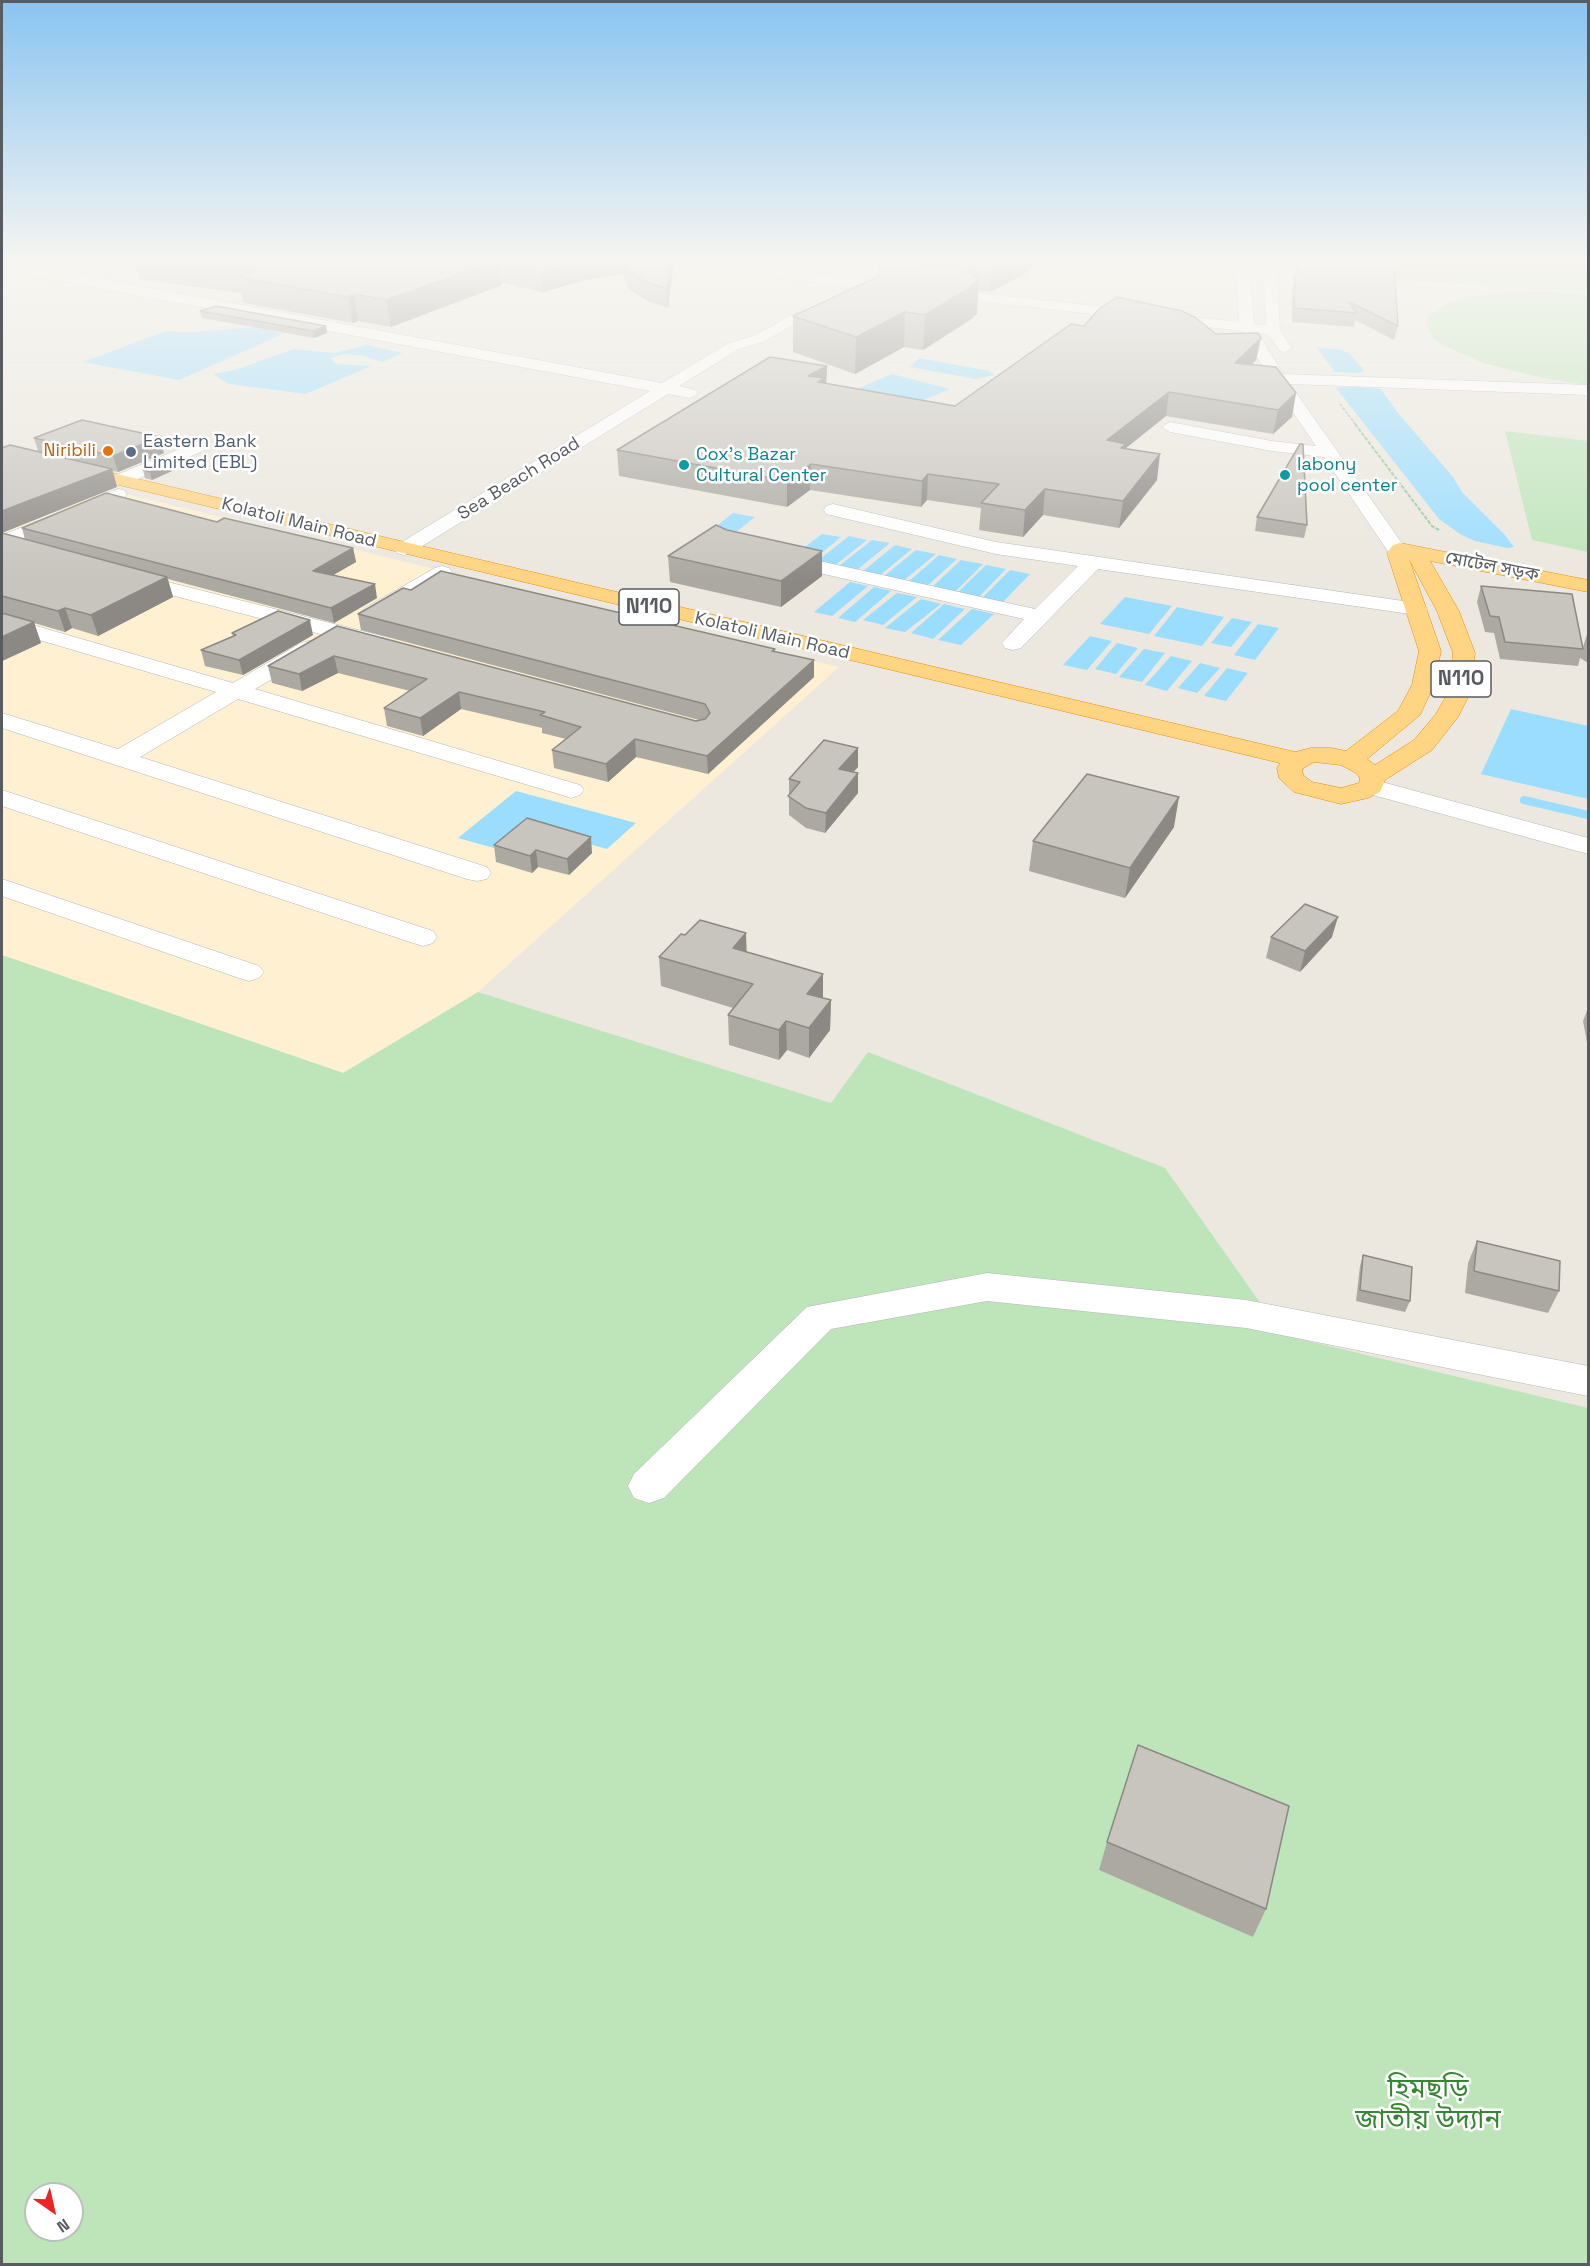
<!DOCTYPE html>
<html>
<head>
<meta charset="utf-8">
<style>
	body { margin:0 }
	#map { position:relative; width:1590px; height:2266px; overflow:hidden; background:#ece8df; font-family:"Space Grotesk",sans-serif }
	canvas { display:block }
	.frame { position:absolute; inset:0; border:3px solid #585c60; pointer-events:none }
	.north { position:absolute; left:24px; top:2182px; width:60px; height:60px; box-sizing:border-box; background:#fff; border:2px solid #bcbebf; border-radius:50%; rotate:146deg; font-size:16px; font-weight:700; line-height:24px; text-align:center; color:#585c60 }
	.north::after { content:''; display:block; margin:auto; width:21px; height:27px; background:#ec2426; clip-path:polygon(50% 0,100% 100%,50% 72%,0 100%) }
</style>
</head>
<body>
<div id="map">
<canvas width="1590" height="2266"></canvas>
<div class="frame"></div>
<div class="north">N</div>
</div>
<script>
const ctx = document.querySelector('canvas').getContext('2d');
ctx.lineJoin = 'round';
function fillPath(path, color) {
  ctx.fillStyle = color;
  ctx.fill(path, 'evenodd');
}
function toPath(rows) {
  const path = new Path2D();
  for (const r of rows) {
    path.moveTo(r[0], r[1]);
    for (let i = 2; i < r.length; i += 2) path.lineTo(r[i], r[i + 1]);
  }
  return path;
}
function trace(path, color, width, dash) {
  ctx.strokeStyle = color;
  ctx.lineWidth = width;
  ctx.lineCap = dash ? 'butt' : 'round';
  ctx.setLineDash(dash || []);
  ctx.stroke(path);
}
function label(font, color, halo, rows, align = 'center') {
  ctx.font = font + ' "Space Grotesk","Noto Sans Bengali",sans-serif';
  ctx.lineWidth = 5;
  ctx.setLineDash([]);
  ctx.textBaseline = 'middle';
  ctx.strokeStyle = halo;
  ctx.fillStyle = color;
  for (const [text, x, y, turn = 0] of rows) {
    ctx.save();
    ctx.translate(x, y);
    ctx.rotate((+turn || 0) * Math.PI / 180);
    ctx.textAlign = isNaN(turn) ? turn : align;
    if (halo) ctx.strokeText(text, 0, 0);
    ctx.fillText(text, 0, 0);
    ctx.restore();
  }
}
fillPath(toPath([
	[2,464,839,667,478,992,343,1073,2,955]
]), '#fef0d1');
fillPath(toPath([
	[1351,263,1588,263,1588,292,1355,277],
	[1525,291,1588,293,1588,385,1542,378,1483,363,1442,345,1434,339,1426,326,1428,315,1450,302,1475,296],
	[1505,431,1588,441,1588,552,1532,540],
	[2,955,343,1073,478,992,831,1103,868,1052,1165,1168,1283,1335,1588,1408,1588,2264,2,2264],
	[36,2194,72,2194,72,2230,36,2230]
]), '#bee5ba');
fillPath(toPath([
	[257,327,283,334,179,380,83,362,166,331,190,332],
	[366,345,403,353,383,362,364,356,344,354,330,358,337,364,371,366,306,394,229,384,213,374,235,370,294,349,335,353],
	[1316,347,1342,350,1350,354,1364,370,1359,373,1335,372],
	[919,358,989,371,995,375,976,379,910,367],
	[892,374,950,389,912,405,859,388],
	[1357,387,1381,389,1398,413,1453,477,1462,492,1505,535,1514,547,1507,548,1475,541,1460,534,1439,519,1336,388],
	[733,513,755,517,726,540,704,536],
	[822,534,841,537,813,560,793,556],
	[849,536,867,540,834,566,816,562],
	[872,540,890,543,857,570,839,566],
	[895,545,912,549,879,576,862,572],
	[916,550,936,554,903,581,883,577],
	[939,555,957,559,926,587,907,583],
	[961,560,983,564,954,593,931,588],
	[986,565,1006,569,978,598,957,593],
	[1010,570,1030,574,1002,603,981,599],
	[850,582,868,586,832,616,814,612],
	[874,587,891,591,855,622,838,618],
	[897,593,917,597,883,625,863,620],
	[1125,597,1172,606,1149,634,1100,624],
	[921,599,941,604,905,632,885,628],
	[944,604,965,609,933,639,911,633],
	[1177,607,1224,617,1202,646,1154,636],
	[972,609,994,614,961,645,938,640],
	[1232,618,1252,622,1231,647,1211,643],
	[1258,624,1279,628,1255,660,1234,655],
	[1090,636,1112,641,1087,670,1063,665],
	[1117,643,1138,648,1116,674,1095,669],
	[1144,649,1165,653,1142,682,1119,677],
	[1171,656,1192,661,1167,691,1145,685],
	[1200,663,1220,668,1197,693,1178,688],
	[1227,668,1248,673,1226,701,1204,696],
	[1511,709,1588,726,1588,799,1481,774],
	[516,791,636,823,607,849,522,825,494,848,458,838]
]), '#9bddff');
trace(toPath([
	[1524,800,1588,815]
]), '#9bddff', 8);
const minor = toPath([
	[2,263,86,276,662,383,729,343,753,336,827,296,837,296,839,299,763,342,739,349,679,386,695,390,697,393,695,396,689,398,668,394,411,553,404,555,397,553,394,549,397,545,650,391,2,270,2,263],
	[716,263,745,263,803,273,1239,322,1236,263,1249,263,1254,324,1266,325,1263,263,1276,263,1280,330,1292,348,1285,352,1280,351,1268,334,1258,333,1283,374,1588,385,1588,395,1290,384,1406,549,1403,553,1396,555,1389,553,1324,457,1272,451,1170,432,1162,427,1170,422,1272,441,1316,446,1270,379,1242,331,803,281,723,267,716,263],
	[199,441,205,442,208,446,205,450,126,484,120,485,114,484,111,480,114,476,199,441],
	[118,489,124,490,127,494,124,498,2,548,2,535,118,489],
	[833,504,996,542,1417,603,1424,605,1427,609,1424,613,1417,615,1098,569,1021,648,1013,650,1005,648,1002,643,1024,619,779,564,772,562,769,558,772,554,779,552,1035,609,1078,566,996,554,826,514,824,510,826,506,833,504],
	[442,566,449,568,452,572,449,576,379,616,372,618,365,616,361,612,365,608,435,568,442,566],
	[128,572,382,636,385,641,382,646,374,648,121,582,118,578,121,574,128,572],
	[2,616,233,683,301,643,309,641,317,643,320,648,317,653,255,689,580,785,584,790,580,795,571,798,562,795,238,699,140,757,487,867,491,873,487,879,477,881,467,879,2,728,2,713,118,749,216,692,2,629,2,616],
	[1371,779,1588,838,1588,854,1362,792,1358,787,1362,782,1371,779],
	[2,790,433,931,437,937,433,943,423,946,413,943,2,806,2,790],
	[2,879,259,966,264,972,259,978,249,981,239,978,2,896,2,879],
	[987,1273,1246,1300,1588,1366,1588,1396,1246,1328,987,1301,831,1329,664,1498,649,1503,634,1498,628,1486,634,1474,807,1307,987,1273]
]);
const highway = toPath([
	[2,447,1295,752,1311,748,1331,748,1346,751,1398,711,1412,685,1419,651,1387,553,1393,545,1400,543,1588,580,1588,592,1430,561,1459,611,1475,653,1471,691,1458,717,1432,750,1385,780,1380,792,1368,798,1341,804,1294,792,1279,778,1277,768,1280,763,2,457,2,447],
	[1409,559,1437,611,1453,653,1449,691,1436,714,1414,740,1375,765,1367,759,1420,715,1434,685,1441,651,1409,559],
	[1314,762,1341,765,1356,773,1360,778,1359,783,1341,788,1312,782,1303,775,1302,769,1314,762]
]);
trace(minor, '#b2b6ba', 1);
trace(highway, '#ea8c00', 1);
trace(toPath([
	[1340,404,1357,426]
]), '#93c69c', 1.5, [3, 1.5]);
trace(toPath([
	[1355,424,1432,526,1439,530]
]), '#93c69c', 2, [4, 1.5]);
fillPath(minor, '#fff');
fillPath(highway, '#ffd482');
fillPath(toPath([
	[135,263,674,263,668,308,647,301,629,289,623,274,585,280,543,292,502,283,502,285,391,327,358,321,353,323,243,303,241,293,139,279],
	[879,263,1035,263,1026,273,990,292,978,290,977,314,974,316,973,318,923,350,904,347,855,374,793,352,793,316,879,276],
	[1398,263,1395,277,1398,326,1394,340,1355,320,1354,327,1292,322,1292,290,1295,277],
	[200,311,326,326,327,333,314,338,202,318],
	[1084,326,1216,334,1261,338,1256,360,1252,365,1292,417,1273,434,1166,416,1126,448,1157,480,1119,528,1043,515,1023,537,979,530,981,508,927,500,921,507,810,490,787,507,619,476,617,450,827,366,826,383,955,406],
	[34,438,164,453,118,472,113,471,117,487,38,451],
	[170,463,172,471,152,480,145,478,143,470],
	[1257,517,1307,525,1304,538,1255,531],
	[217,522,353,548,356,562,333,575,377,598,334,623,168,579,173,597,98,636,72,628,65,632,34,623,41,643,2,661,2,533,25,540,22,528],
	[668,556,822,576,781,607,670,582],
	[1481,586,1583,647,1588,631,1588,663,1580,658,1578,666,1500,659,1494,633,1485,632,1477,602],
	[358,614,775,649,775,652,814,660,814,677,708,774,636,757,608,782,554,768,552,750,566,739,542,733,542,728,461,709,423,736,387,726,384,708,410,691,338,673,302,691,272,683,268,666,337,626,696,721,699,720,361,630],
	[232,633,313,635,243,675,205,666,201,650,233,636],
	[858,748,858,767,853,772,858,793,825,833,806,828,789,815,789,779],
	[1174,827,1125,898,1029,871,1033,841],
	[494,845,592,853,569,875,538,867,532,873,496,862],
	[1271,937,1332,937,1300,972,1266,958],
	[747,952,823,998,831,1000,830,1030,809,1058,787,1050,779,1060,729,1045,728,1015,733,1008,661,986,659,957],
	[1588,1008,1588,1048,1583,1021],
	[1477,1241,1559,1291,1548,1313,1465,1293,1468,1263],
	[1363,1255,1410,1301,1405,1312,1356,1301,1360,1266],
	[1107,1842,1266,1909,1253,1937,1099,1870]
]), '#aca9a3');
fillPath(toPath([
	[490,263,499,263,502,285,391,327,386,300],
	[576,263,623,263,623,274,585,280,543,292,542,272],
	[671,263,674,263,668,308,667,289],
	[1010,263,1035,263,1026,273,990,292,991,272],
	[972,269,971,287,973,277,977,274,977,279,979,277,977,314,974,316,973,318,923,350,925,315,965,272],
	[354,294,358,321,353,323,348,297],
	[905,312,904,347,855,374,856,337],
	[326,326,327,333,314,338,313,331],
	[1261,338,1256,360,1231,387,1235,363],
	[827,366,826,389,808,376],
	[1169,392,1166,416,1126,448,1123,470,1107,440],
	[1296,393,1292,417,1273,434,1278,410],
	[160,437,164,453,118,472,113,456],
	[1160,454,1157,480,1119,528,1123,501],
	[170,463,172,471,152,480,150,472],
	[811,464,810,490,787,507,787,481],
	[112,469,117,487,2,533,2,511],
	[928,474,927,500,921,507,922,481],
	[1045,489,1043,515,1023,537,1025,510],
	[353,548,356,562,316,585,313,571],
	[822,551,822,576,781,607,781,581],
	[167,577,173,597,98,636,91,615],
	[375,584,377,598,334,623,331,608],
	[65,608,72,628,65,632,58,611],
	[310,620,313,635,243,675,239,660],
	[34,622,41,643,2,661,2,637],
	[334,656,338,673,302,691,299,674],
	[814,660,814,677,708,774,707,756],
	[459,692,461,709,423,736,420,718],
	[635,739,636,757,608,782,606,764],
	[858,748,858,767,838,788,839,769],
	[858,773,858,793,825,833,826,813],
	[1179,797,1174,827,1125,898,1130,868],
	[591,837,592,853,569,875,567,859],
	[536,850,538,867,532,873,530,856],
	[1338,917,1332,937,1300,972,1305,951],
	[746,933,747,962,733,948],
	[823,974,823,1003,807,994],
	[831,1000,830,1030,809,1058,809,1028],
	[786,1021,787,1050,779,1060,779,1030]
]), '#8c8985');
const building = toPath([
	[202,263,490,263,386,300,354,294,348,297,238,277,257,270,202,263],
	[499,263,576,263,542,272,499,264,499,263],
	[625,263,671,263,667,289,646,282,627,270,625,263],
	[879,263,916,263,972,269,965,272,977,274,973,277,979,277,975,280,979,280,973,284,976,284,925,315,905,312,856,337,793,316,879,276,879,263],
	[916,263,1010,263,991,272,972,270,972,269,916,263],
	[1298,263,1398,263,1398,264,1394,264,1398,326,1349,302,1357,313,1294,308,1295,277,1298,263],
	[1117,297,1182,311,1196,318,1216,334,1258,333,1261,338,1235,363,1276,367,1296,393,1278,410,1169,392,1107,440,1126,444,1121,448,1160,454,1123,501,1045,489,1025,510,981,503,999,484,928,474,922,481,811,464,787,481,617,450,770,357,827,366,808,376,824,378,818,382,955,406,1071,324,1084,326,1099,309,1117,297],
	[216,306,326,326,313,331,200,311,216,306],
	[82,420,160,437,113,456,34,438,82,420],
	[1300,444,1303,444,1307,525,1257,517,1300,444],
	[10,445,112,469,2,511,2,448,10,445],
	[164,461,170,463,150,472,143,470,164,461],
	[106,493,217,522,224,518,353,548,313,571,375,584,331,608,22,528,106,493],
	[716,525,727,530,822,551,781,581,668,556,716,525],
	[2,533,167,577,91,615,65,608,58,611,2,596,2,533],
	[441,571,775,649,772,651,814,660,707,756,635,739,606,764,552,750,581,727,540,715,545,712,459,692,420,718,384,708,427,679,334,656,299,674,268,666,337,626,696,721,705,719,710,713,705,704,358,614,403,588,411,590,441,571],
	[1481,586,1572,594,1583,649,1505,642,1499,617,1490,616,1481,586],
	[278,611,310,620,239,660,201,650,236,635,232,633,278,611],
	[2,613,34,622,2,637,2,613],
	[824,740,858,748,839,769,858,773,826,813,806,808,788,796,800,782,789,779,824,740],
	[1087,774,1179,797,1130,868,1033,841,1087,774],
	[527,818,591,837,567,859,536,850,530,856,494,845,527,818],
	[1305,904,1338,917,1305,951,1271,937,1305,904],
	[700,920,746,933,733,948,823,974,807,994,831,1000,809,1028,786,1021,779,1030,728,1015,753,984,659,957,681,934,685,935,700,920],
	[1477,1241,1560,1261,1559,1291,1474,1271,1477,1241],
	[1363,1255,1412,1267,1410,1301,1360,1290,1363,1255],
	[1138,1745,1289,1806,1266,1909,1107,1842,1138,1745]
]);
fillPath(building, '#c8c4be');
trace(building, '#8c8985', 1.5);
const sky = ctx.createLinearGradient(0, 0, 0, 580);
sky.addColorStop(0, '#89c4f1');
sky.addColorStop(0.45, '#f6f5f1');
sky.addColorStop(1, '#f6f5f100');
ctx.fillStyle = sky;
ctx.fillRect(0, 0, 1590, 580);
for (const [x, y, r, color] of [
	[108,451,6,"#e8710a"],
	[131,452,6,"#5c6f8a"],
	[684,465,6,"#0f9aa8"],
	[1285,475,6,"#0f9aa8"]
]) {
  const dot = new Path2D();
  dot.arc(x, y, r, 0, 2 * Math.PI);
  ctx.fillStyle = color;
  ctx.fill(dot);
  trace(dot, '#fff', 2);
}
label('18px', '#4e5e75', '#fff', [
	["Eastern Bank",143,442],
	["Limited (EBL)",143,463]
], 'left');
label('18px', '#c56008', '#fff', [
	["Niribili",96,451]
], 'right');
label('18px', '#0d838f', '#fff', [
	["Cox's Bazar",696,455],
	["Cultural Center",696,476],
	["labony",1297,465],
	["pool center",1297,486]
], 'left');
label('18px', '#585c60', '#fff', [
	["Sea Beach Road",519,479,-32],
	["Kolatoli Main Road",299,523,14],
	["মোটেল সড়ক",1492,567,11],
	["Kolatoli Main Road",772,636,13]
]);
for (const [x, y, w] of [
	[649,607,60],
	[1461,679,60]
]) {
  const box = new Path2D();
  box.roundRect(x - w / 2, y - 18, w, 36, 4.5);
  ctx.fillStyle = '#fff';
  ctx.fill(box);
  trace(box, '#585c60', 1.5);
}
label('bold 21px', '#585c60', null, [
	["N110",649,607],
	["N110",1461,679]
]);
label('27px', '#368532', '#fff', [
	["হিমছড়ি",1428,2090],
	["জাতীয় উদ্যান",1428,2121]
]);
</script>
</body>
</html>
